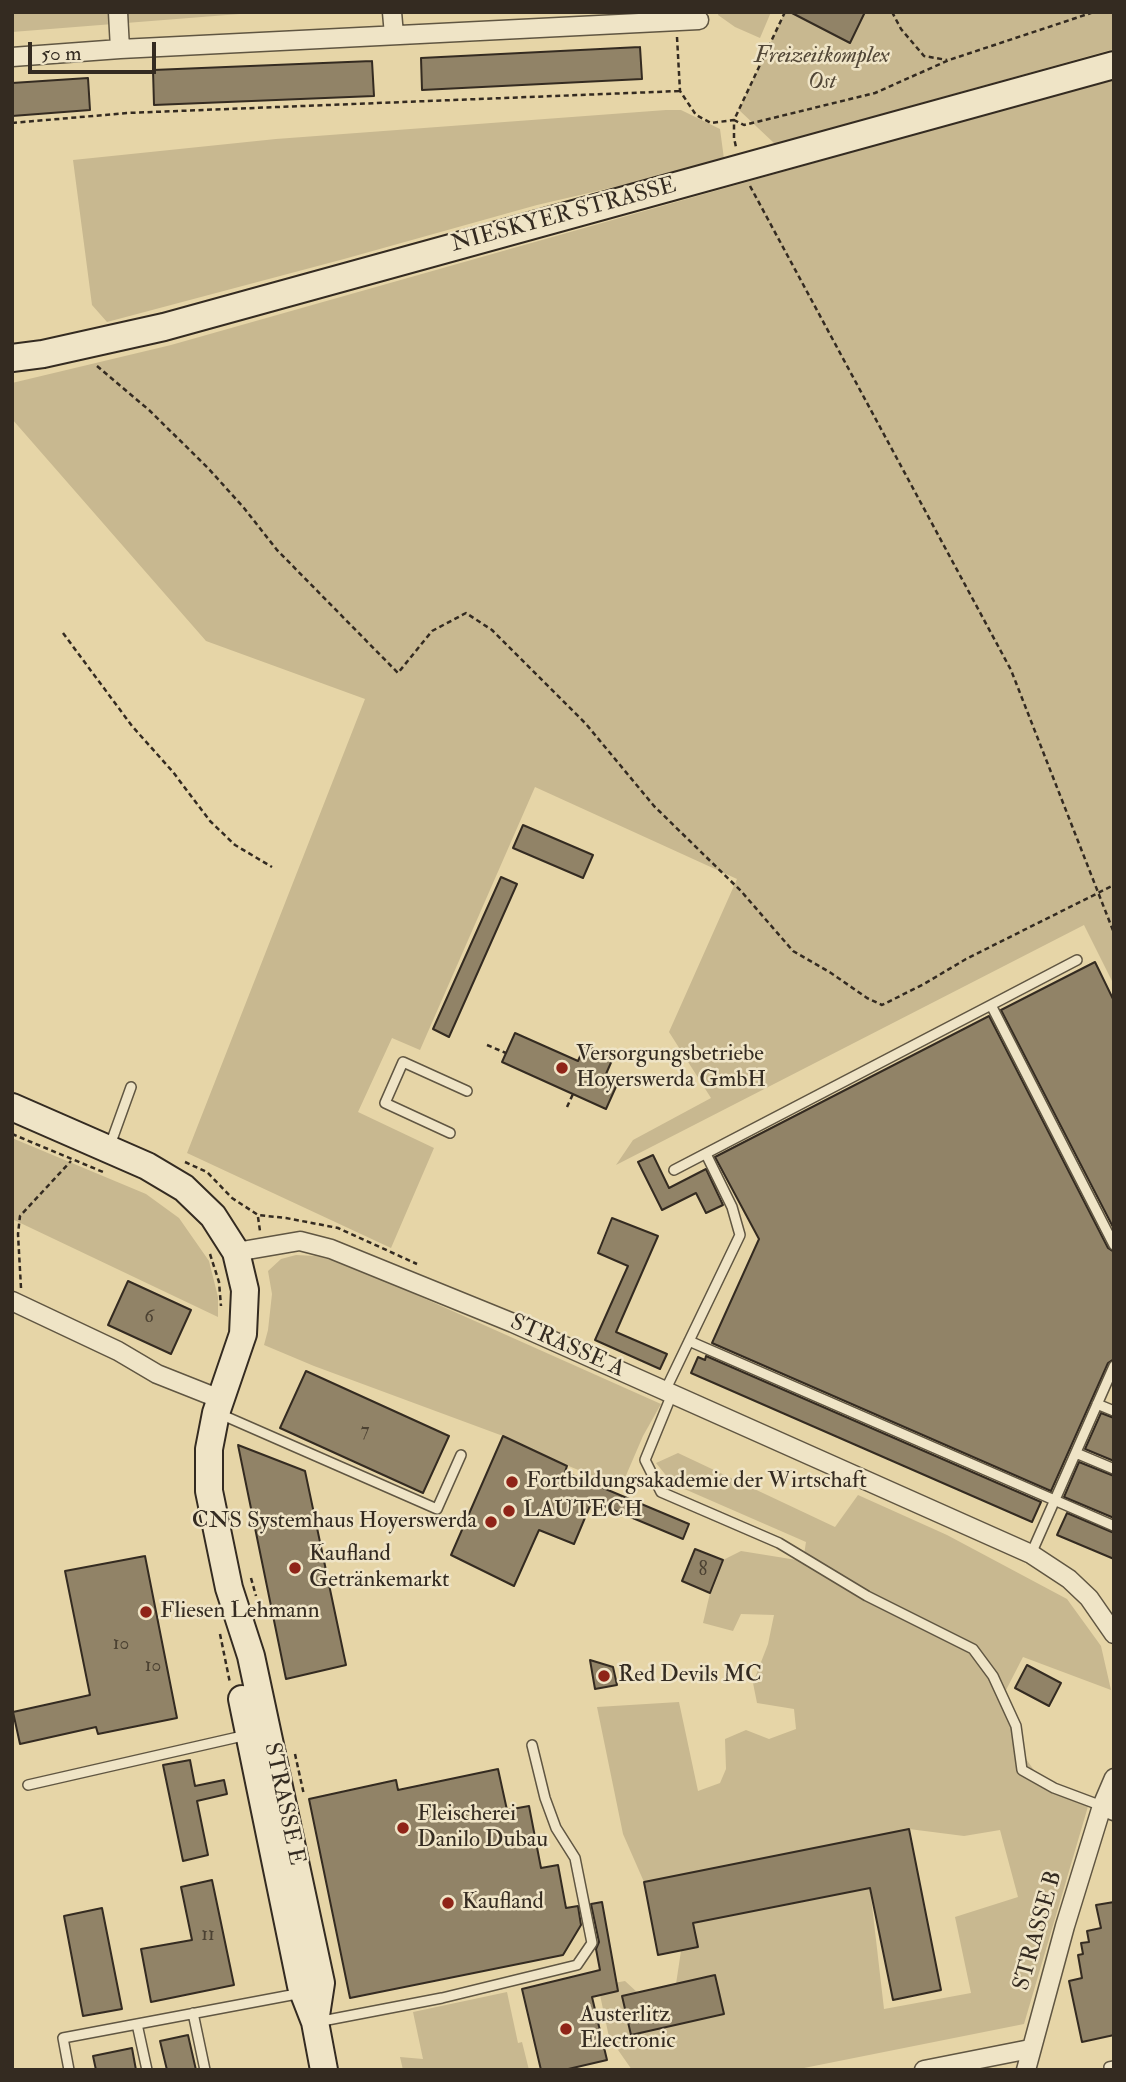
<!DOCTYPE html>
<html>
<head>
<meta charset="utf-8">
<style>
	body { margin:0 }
	#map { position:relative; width:1126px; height:2082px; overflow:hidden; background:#e6d5a7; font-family:"IM FELL Double Pica",serif }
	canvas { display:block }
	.frame { position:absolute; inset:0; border:14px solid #342b21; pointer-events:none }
	.scale { position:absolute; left:28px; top:42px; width:128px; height:32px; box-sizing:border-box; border:4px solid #342b21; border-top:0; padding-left:9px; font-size:21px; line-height:24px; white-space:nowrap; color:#342b21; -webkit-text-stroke:5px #efe4c6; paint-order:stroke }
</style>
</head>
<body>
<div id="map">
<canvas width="1126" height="2082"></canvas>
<div class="frame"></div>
<div class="scale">50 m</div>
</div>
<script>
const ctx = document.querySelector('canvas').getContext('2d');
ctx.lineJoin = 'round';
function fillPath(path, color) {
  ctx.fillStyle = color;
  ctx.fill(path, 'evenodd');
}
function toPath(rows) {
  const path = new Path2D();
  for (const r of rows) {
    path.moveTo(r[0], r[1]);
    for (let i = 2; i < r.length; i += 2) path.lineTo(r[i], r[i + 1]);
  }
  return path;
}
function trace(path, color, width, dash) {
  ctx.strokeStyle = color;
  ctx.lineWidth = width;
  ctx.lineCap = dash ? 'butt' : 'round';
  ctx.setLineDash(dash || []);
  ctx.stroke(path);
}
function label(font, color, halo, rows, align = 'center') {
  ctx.font = font + ' "IM FELL Double Pica",serif';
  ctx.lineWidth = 5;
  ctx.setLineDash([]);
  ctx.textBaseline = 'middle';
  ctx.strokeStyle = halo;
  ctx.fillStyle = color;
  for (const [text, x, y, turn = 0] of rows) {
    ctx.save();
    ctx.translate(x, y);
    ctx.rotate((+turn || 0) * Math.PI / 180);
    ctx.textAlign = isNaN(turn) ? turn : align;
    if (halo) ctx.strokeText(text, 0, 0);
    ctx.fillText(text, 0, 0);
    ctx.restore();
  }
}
fillPath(toPath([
	[12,12,265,12,12,32],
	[719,12,771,12,760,38,735,27,718,15],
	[785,12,1114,12,1114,49,775,144,739,110],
	[1114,78,1114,985,1084,925,616,1165,633,1140,711,1098,669,1032,737,879,535,787,420,1050,392,1038,358,1112,434,1148,391,1248,187,1153,365,699,206,641,12,419,12,383,171,345],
	[666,110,681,110,720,129,724,159,688,170,537,205,344,259,107,322,92,305,73,160,276,139],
	[12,1138,146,1194,179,1218,209,1261,218,1297,218,1317,12,1219],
	[296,1255,316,1256,335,1261,374,1276,661,1404,643,1436,621,1487,571,1467,503,1436,314,1366,264,1345,268,1330,272,1294,268,1271,281,1259],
	[678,1453,835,1527,858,1495,947,1535,1067,1599,1101,1646,1111,1690,1023,1657,1005,1692,1014,1742,1048,1790,1089,1803,1024,2024,794,2070,632,2070,609,2037,600,1995,603,1985,625,1981,638,1993,676,1984,681,1951,697,1947,693,1923,870,1888,884,2009,971,1993,955,1917,1018,1897,1000,1830,964,1836,909,1829,644,1882,623,1834,597,1707,679,1702,698,1791,720,1783,726,1769,725,1739,746,1730,769,1739,796,1729,794,1709,757,1703,753,1683,768,1644,774,1615,741,1614,733,1631,703,1623,710,1593,723,1560,741,1551,803,1561,806,1542,673,1484,656,1463],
	[507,1992,518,2043,522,2042,529,2070,403,2070,400,2057,423,2059,413,2012]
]), '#c8b890');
const building = toPath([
	[790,12,865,12,850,43,790,12],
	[640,47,642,79,422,90,421,58,640,47],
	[372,61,374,96,154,105,153,70,372,61],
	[88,78,90,110,12,116,12,83,88,78],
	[523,825,593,855,583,878,513,848,523,825],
	[501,877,517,884,449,1037,433,1029,501,877],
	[1095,962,1114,1001,1114,1229,1001,1010,1095,962],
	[989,1016,1108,1248,1114,1252,1114,1359,1108,1363,1051,1491,712,1343,759,1239,715,1157,989,1016],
	[515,1033,578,1061,585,1045,613,1058,606,1074,619,1080,606,1109,502,1062,515,1033],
	[653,1155,669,1188,706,1169,723,1205,706,1213,696,1193,662,1210,638,1162,653,1155],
	[612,1218,658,1236,616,1332,667,1354,660,1369,595,1340,628,1266,598,1253,612,1218],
	[128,1281,191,1310,171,1354,108,1325,128,1281],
	[706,1356,1041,1502,1032,1522,691,1373,698,1357,705,1360,706,1356],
	[306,1371,449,1436,423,1493,280,1428,306,1371],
	[1101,1413,1114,1418,1114,1461,1085,1449,1101,1413],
	[503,1436,567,1466,565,1472,689,1524,683,1539,592,1501,574,1544,539,1530,514,1586,451,1555,503,1436],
	[238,1445,305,1471,346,1665,286,1679,238,1445],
	[1079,1462,1114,1476,1114,1518,1064,1497,1079,1462],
	[1067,1513,1114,1533,1114,1559,1057,1535,1067,1513],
	[695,1549,723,1560,710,1593,682,1581,695,1549],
	[145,1556,177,1718,98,1734,96,1727,20,1744,13,1712,90,1695,65,1571,145,1556],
	[590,1660,613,1667,617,1685,595,1689,590,1660],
	[1027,1665,1061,1683,1049,1706,1015,1688,1027,1665],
	[190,1760,195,1786,224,1780,227,1794,197,1801,208,1855,183,1861,163,1765,190,1760],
	[498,1769,507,1810,529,1806,541,1868,558,1865,566,1908,578,1906,581,1925,563,1955,350,1998,309,1799,396,1780,398,1790,498,1769],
	[909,1829,941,1990,893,2000,870,1888,693,1923,698,1947,658,1955,644,1882,909,1829],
	[212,1880,234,1985,151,2002,141,1949,192,1940,181,1887,212,1880],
	[602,1902,618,1991,592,1997,607,2060,564,2070,541,2070,522,1989,600,1970,596,1949,599,1942,591,1904,602,1902],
	[1114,1902,1114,2035,1082,2042,1069,1981,1082,1978,1078,1955,1083,1954,1081,1943,1089,1942,1087,1931,1101,1928,1096,1905,1114,1902],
	[102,1908,122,2009,83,2016,64,1916,102,1908],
	[715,1975,724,2014,631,2035,622,1996,715,1975],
	[188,2035,196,2070,167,2070,160,2041,188,2035],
	[132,2048,136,2070,96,2070,93,2056,132,2048]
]);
fillPath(building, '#918367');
trace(building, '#342b21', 2);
const lane = toPath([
	[991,1005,1077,960],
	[450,1133,385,1103,403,1062,467,1091],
	[109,1148,131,1087],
	[674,1170,991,1005,1114,1245],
	[689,1341,1114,1526],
	[665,1391,740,1235,732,1207,706,1154],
	[672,1394,645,1460,661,1492,779,1543,867,1596,973,1649,993,1676,1016,1726,1022,1770,1054,1788,1102,1806],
	[1097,1404,1114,1411],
	[220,1414,437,1509,461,1455],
	[1076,1453,1114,1469],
	[1031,1554,1114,1366],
	[28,1785,247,1735],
	[193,2013,205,2070],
	[317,2022,442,1998,577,1965,592,1943,575,1858,556,1828,545,1798,532,1745],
	[137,2024,147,2070],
	[1109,2067,1114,2066],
	[69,2070,63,2038,302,1993]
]);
const street = toPath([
	[118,12,120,49],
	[392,12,394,35],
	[12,57,120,49,699,20],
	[236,1252,300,1241,331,1249,513,1323,1031,1554,1069,1579,1089,1598,1114,1634],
	[12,1301,118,1351,157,1374,220,1399],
	[1114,1778,1102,1806,1114,1811],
	[924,2070,1030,2049],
	[1026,2070,1065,1926,1102,1806]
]);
const secondary = toPath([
	[12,358,43,354,164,327,1114,65],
	[12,1107,147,1166,184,1188,213,1216,236,1252,245,1290,243,1334,216,1413,209,1449,209,1491,229,1588,251,1656,321,1983,315,2022],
	[242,1699,301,1986,315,2022,324,2070]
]);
trace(lane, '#605642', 12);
trace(street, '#605642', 21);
trace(secondary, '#342b21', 30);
trace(toPath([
	[785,12,734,120,744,125,875,93,949,60,1094,12],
	[892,12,901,29,924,56,947,60],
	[677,37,680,91,696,115,711,123,734,120,734,138,736,147],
	[12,123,127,113,680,91],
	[750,186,1011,670,1114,933],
	[97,366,149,410,208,468,244,508,277,550,398,673,432,631,466,613,492,630,586,724,654,806,741,891,793,951,831,973,867,998,882,1005,924,984,966,959,1114,885],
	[63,633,132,726,173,772,210,821,235,845,272,867],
	[487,1045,506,1053],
	[567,1107,573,1094],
	[12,1134,103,1172],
	[185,1162,207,1172,232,1198,258,1215,286,1218,338,1228,417,1264],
	[258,1217,260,1231],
	[210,1254,219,1282,221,1306],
	[21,1288,18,1234,20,1216,71,1161],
	[251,1578,256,1596],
	[220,1634,230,1683],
	[295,1754,304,1795]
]), '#342b21', 2.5, [5, 3.5]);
trace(lane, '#efe4c6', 9);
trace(street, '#efe4c6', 18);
trace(secondary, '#efe4c6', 26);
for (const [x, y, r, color] of [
	[562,1068,7,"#8f2418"],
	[512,1482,7,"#8f2418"],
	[509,1511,7,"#8f2418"],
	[491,1522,7,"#8f2418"],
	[295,1568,7,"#8f2418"],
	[146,1612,7,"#8f2418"],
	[604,1676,7,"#8f2418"],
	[403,1828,7,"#8f2418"],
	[448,1903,7,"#8f2418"],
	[566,2029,7,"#8f2418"]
]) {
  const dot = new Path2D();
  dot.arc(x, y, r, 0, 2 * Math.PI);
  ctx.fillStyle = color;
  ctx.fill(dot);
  trace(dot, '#efe4c6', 2.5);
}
label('19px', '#4b4132', null, [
	["6",149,1318],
	["7",365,1432],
	["8",703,1571],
	["10",121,1645],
	["10",153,1667],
	["11",208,1936]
]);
label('italic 23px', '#524737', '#efe4c6', [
	["Freizeitkomplex",822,57],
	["Ost",822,83]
]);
label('23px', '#342b21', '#efe4c6', [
	["NIESKYER STRASSE",564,216,-15],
	["STRASSE A",567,1347,24],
	["STRASSE E",283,1804,78],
	["STRASSE B",1039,1931,-74]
]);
label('23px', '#342b21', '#efe4c6', [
	["Versorgungsbetriebe",576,1055],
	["Hoyerswerda GmbH",576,1081],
	["Fortbildungsakademie der Wirtschaft",526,1482],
	["LAUTECH",523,1511],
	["CNS Systemhaus Hoyerswerda",477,1522,"right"],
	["Kaufland",309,1555],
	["Getränkemarkt",309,1581],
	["Fliesen Lehmann",160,1612],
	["Red Devils MC",618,1676],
	["Fleischerei",417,1815],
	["Danilo Dubau",417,1841],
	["Kaufland",462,1903],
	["Austerlitz",580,2016],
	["Electronic",580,2042]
], 'left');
</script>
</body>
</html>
